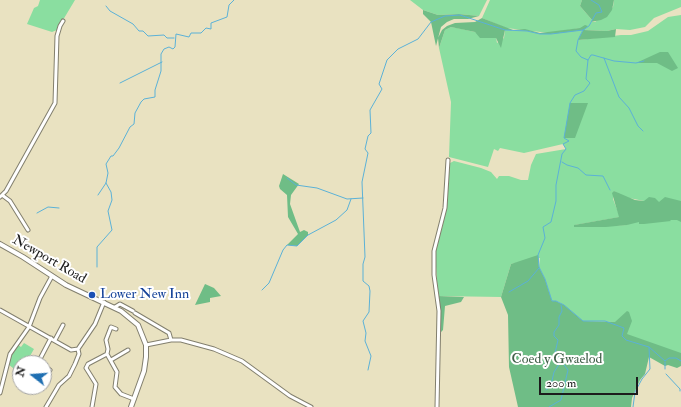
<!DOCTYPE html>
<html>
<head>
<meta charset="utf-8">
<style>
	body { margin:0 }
	#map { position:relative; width:681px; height:407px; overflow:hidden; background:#e9e2c1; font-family:"IM FELL Double Pica",serif }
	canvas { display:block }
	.north { position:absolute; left:12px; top:355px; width:40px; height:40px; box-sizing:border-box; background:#fff; border:1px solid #a4a4a4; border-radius:50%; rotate:287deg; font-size:11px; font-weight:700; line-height:16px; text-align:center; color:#1c1c1c }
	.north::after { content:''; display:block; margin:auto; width:14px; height:18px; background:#1f6fb2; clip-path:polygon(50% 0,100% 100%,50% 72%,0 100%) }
	.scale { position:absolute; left:539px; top:377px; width:99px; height:18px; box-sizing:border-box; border:2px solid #1c1c1c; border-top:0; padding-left:5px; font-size:12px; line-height:14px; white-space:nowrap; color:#1c1c1c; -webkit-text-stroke:3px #fff; paint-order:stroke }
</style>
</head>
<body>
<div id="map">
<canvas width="681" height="407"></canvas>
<div class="north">N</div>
<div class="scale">200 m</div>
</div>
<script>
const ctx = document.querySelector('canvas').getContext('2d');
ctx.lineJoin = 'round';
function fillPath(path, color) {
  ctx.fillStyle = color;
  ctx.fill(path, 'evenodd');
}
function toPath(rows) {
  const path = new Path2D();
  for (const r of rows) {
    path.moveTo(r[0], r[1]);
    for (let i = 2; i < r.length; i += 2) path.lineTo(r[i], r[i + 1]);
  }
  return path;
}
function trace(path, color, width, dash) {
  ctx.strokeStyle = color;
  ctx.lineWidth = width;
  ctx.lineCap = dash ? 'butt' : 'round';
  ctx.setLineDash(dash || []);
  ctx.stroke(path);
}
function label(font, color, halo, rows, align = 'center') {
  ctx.font = font + ' "IM FELL Double Pica",serif';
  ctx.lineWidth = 4;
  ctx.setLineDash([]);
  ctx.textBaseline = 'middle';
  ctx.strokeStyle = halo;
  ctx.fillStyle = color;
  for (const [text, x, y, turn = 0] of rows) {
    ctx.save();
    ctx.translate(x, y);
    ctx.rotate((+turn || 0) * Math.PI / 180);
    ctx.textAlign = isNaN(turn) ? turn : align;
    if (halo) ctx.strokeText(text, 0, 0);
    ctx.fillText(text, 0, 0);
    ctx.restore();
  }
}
fillPath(toPath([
	[40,0,75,0,57,30,52,32,27,24,34,8,38,6],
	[410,0,487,0,479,16,459,14,438,15,423,10],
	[490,0,582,0,580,6,592,20,591,22,595,22,613,7,614,0,681,0,681,7,654,18,645,27,630,30,616,29,607,31,583,30,579,40,621,35,631,35,648,31,668,17,681,15,681,361,626,340,615,322,583,321,559,302,552,301,545,279,539,267,540,258,511,264,501,297,438,296,435,251,443,225,448,164,454,161,481,168,491,172,497,179,499,176,509,176,521,180,528,180,531,165,536,154,566,149,563,144,524,153,500,148,498,151,494,149,488,167,449,157,451,102,439,48,445,30,451,27,457,28,475,32,488,38,496,37,497,43,504,38,505,30,527,31,540,34,551,34,581,28,549,33,506,28,482,18],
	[614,191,624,197,644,201,627,225,574,227,575,225,620,217,613,199],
	[24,343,34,349,26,363,20,363,19,373,8,364,10,354,17,344,21,347]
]), '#8adea0');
fillPath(toPath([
	[582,0,614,0,612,10,607,17,601,20,591,22,592,20,580,6],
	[423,10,438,15,459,14,479,16,468,19,454,19,447,22,441,27,436,46,431,22,423,14],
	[482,18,513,30,525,29,540,33,580,28,585,25,588,26,584,30,607,31,616,29,615,37,578,40,583,30,551,34,540,34,527,31,505,30,501,48,496,38,480,38,475,32,451,27,445,30,439,48,438,38,442,30,447,26,455,23,475,22],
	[660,52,668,52,678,68,672,71,657,63,636,63],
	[570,103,588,103,575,138,564,138],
	[283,174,299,184,291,195,290,204,300,232,304,230,308,232,308,235,297,246,287,245,298,234,288,217,287,195,280,189,279,186],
	[614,191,635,200,644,201,649,197,655,198,659,202,665,197,681,201,681,222,677,220,670,220,671,221,644,224,639,224,639,222,627,225,606,227,574,227,574,225,619,217,612,193],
	[538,255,539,267,545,279,552,301,556,301,564,305,583,321,615,322,627,311,629,312,632,321,627,334,681,353,681,366,677,368,668,365,665,366,649,357,645,374,640,380,632,398,631,407,518,407,509,367,508,315,501,297,511,264],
	[205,284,214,288,221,296,210,298,210,302,195,305],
	[438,296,464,297,461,302,445,306,443,330,440,333]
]), '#6fbd86');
trace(toPath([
	[591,0,599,5,602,12,596,13,589,26,583,30,578,40,576,51,581,57,588,60,586,79,590,83,584,91,575,95,570,103,564,138,569,141,563,144,566,149,562,154,556,185,556,201,551,222,543,227,545,238,538,255,539,267,545,279,552,301,556,301,564,305,583,321,605,321,624,328,622,336,626,340,649,347,665,361,669,358,676,358,681,361],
	[106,6,110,11,133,24,139,31,143,31,148,36,164,35,167,38,174,38],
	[604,58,619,97,629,108,638,126,643,131],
	[588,60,591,55,593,55,614,61,636,63,644,61],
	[120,83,162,62],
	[562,162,567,165,578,168,586,175,603,176,610,190],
	[287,178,296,185,317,188,347,199,363,198],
	[98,195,106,183,108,173,106,164,111,156,113,156,119,148,130,127,134,124,135,113,141,102,144,99,155,97,155,90,161,71,161,54,164,49,169,47,173,49,175,47,176,34,189,37,191,33,201,33,206,28,211,29,211,23,227,17,229,5,234,0],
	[37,213,48,207,59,208],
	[97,267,97,247,112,230,108,211,112,200,111,192,106,183],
	[262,290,269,283,283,250,287,245,297,246,308,235,336,220,347,210,351,199],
	[509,292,528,281,539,268],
	[665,369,665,362],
	[368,370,371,356,365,341,366,333,363,321,369,312,370,291,369,286,363,281,363,264,365,257,362,182,368,153,365,149,368,136,371,133,370,110,382,89,379,84,387,60,398,49,418,39,431,22,445,16,460,15,505,30,527,31,540,34,551,34,583,30],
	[666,374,680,389,680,391],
	[546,390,551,385,554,372,560,363],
	[549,407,561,400,568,370,555,353,558,340,554,336,554,332,559,325,559,317,562,311,561,305],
	[633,407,635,392,642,379,650,369,649,347]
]), '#5bb1d7', 1);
const minor = toPath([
	[2,195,10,201,28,230],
	[0,197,6,191,55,103,57,36,60,26,63,21],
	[115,307,120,304,133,311],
	[0,310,71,350,78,349],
	[135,313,169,333,171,340],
	[55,340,63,325],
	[146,345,171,340,181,340,214,349,242,361,290,396,311,407],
	[107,354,117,372,115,387,121,394,134,399],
	[107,354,108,349,106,340,111,327,116,329],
	[111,360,128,350],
	[41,363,40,359,51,338],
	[44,366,50,370],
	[0,393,10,354,29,327,40,298,52,276],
	[46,407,59,385,69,376,75,364,79,354,78,349,95,324,104,302],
	[92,407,96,384,86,368,88,364,107,354],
	[437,407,439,311,434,275,434,251,445,208,448,160]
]);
const tertiary = toPath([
	[0,244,23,257,66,285,121,311,138,325,146,345,146,357,144,371,131,407]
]);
trace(minor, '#827f6e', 5);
trace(tertiary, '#827f6e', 6);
trace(minor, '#fff', 3);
trace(tertiary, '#fff', 4);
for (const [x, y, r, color] of [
	[92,295,4,"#1a4fb4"]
]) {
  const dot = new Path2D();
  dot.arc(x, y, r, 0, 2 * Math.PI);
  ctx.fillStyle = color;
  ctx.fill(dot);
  trace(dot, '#fff', 1.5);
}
label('14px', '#1c1c1c', '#fff', [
	["Newport Road",49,260,30]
]);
label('14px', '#164399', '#fff', [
	["Lower New Inn",100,295]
], 'left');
label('14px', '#42604a', '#fff', [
	["Coed y Gwaelod",557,360]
]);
</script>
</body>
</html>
